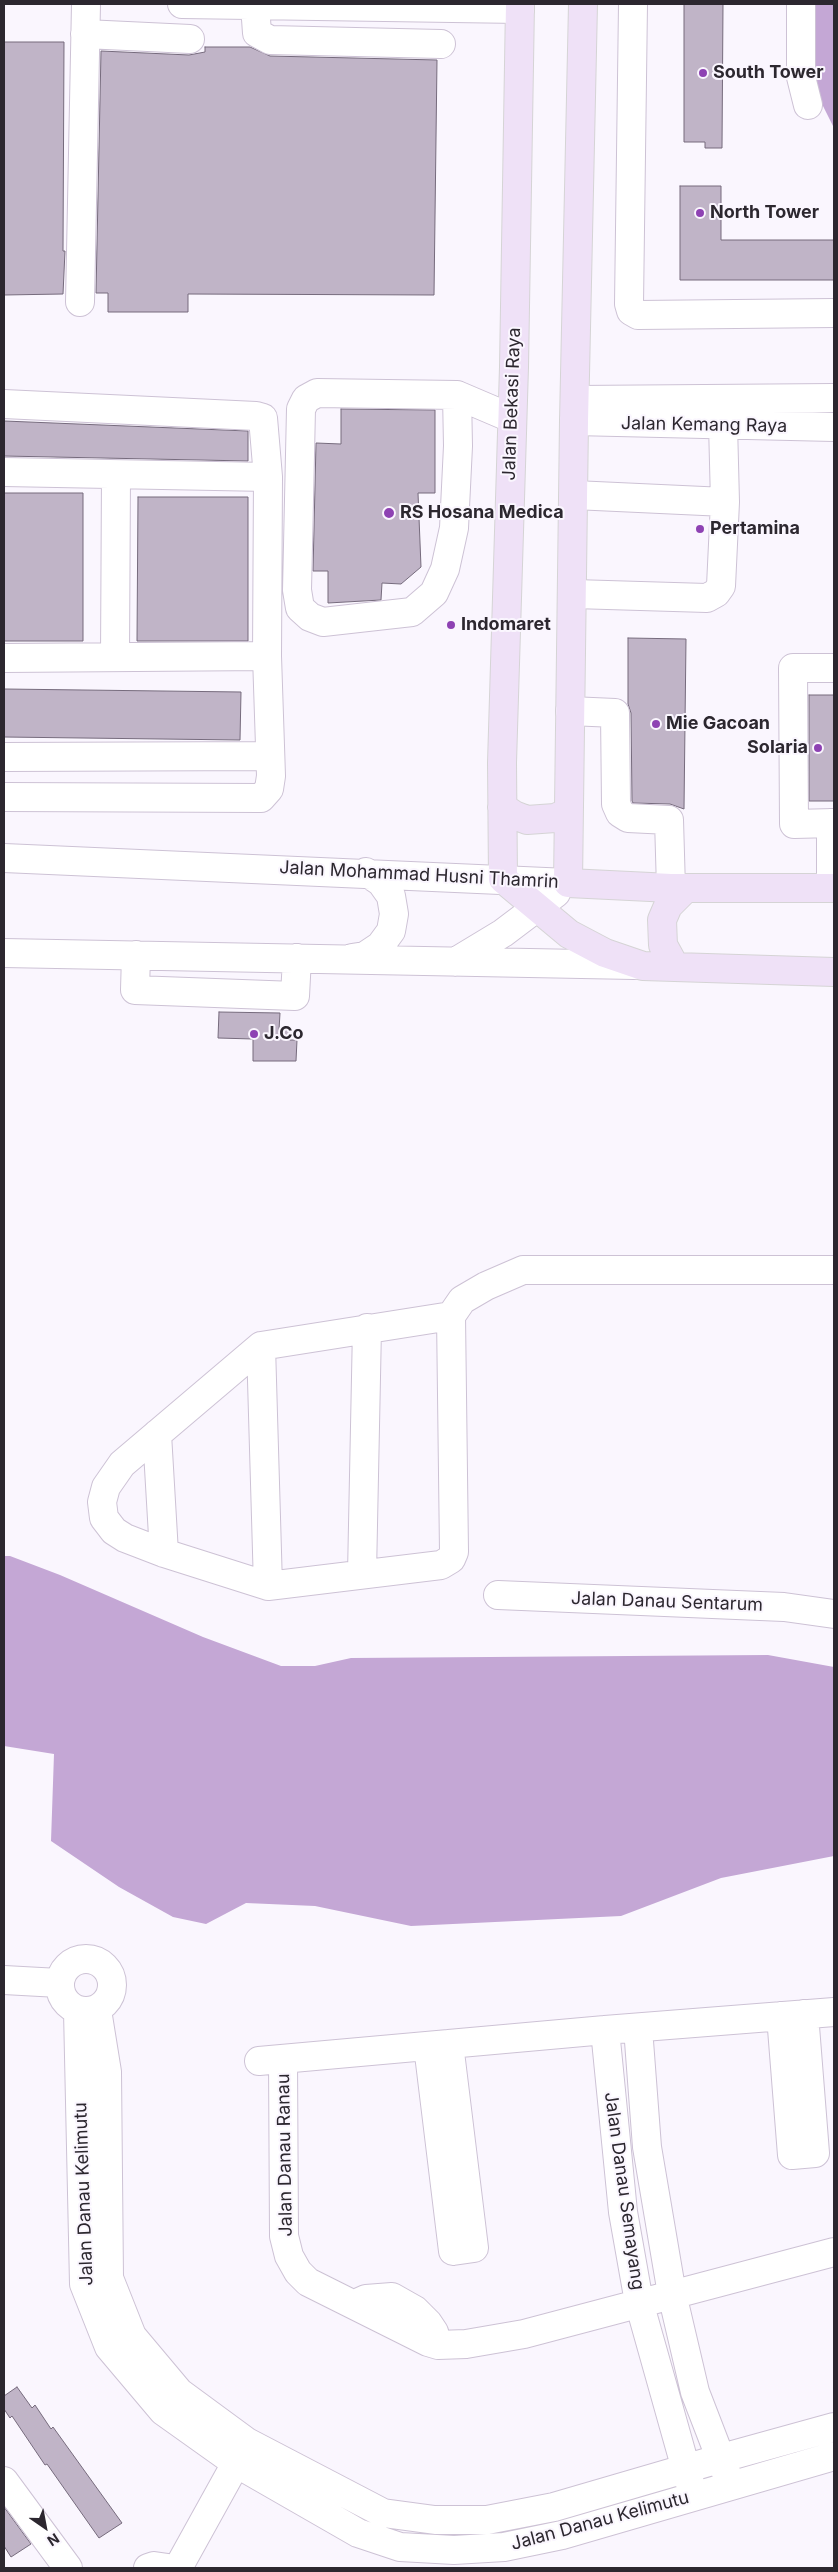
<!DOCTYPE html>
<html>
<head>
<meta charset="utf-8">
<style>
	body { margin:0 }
	#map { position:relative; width:838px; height:2572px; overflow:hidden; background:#faf6fe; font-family:Inter,sans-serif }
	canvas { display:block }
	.frame { position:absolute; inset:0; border:5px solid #2c272f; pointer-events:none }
	.north { position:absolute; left:20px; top:2502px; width:50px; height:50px; -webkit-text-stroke:4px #faf6fe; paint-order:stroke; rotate:147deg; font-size:14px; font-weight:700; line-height:20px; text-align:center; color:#2c272f }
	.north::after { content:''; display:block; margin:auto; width:18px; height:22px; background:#2c272f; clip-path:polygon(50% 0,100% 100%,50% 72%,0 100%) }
</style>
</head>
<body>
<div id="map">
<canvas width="838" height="2572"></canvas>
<div class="frame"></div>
<div class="north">N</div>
</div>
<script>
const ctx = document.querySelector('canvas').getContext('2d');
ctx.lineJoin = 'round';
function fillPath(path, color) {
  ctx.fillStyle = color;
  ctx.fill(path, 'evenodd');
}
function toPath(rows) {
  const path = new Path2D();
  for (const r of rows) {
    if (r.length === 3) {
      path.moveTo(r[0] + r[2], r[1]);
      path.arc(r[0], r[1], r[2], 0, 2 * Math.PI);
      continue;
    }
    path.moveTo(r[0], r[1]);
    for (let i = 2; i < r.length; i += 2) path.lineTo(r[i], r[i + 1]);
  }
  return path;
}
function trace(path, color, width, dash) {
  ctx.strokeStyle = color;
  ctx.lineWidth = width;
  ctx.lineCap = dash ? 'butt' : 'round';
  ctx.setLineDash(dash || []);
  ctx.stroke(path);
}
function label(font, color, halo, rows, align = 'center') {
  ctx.font = font + ' Inter,sans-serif';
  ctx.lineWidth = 4;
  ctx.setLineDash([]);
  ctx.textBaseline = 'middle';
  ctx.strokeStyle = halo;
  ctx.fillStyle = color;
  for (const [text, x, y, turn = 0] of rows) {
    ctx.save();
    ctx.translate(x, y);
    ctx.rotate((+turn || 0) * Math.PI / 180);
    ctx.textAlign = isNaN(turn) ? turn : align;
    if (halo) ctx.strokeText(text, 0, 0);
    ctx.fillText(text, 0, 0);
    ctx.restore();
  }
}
fillPath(toPath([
	[810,4,834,4,834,128,818,96,808,58],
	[4,1556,10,1556,60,1575,203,1637,281,1666,315,1666,351,1658,768,1655,834,1667,834,1856,721,1878,621,1916,411,1926,315,1906,246,1903,206,1924,173,1917,119,1887,51,1841,54,1754,4,1746]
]), '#c4a7d5');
const building = toPath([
	[684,4,723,4,722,148,705,148,705,142,684,142,684,4],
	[4,42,64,42,63,251,65,251,63,294,4,295,4,42],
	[205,47,250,47,270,56,437,60,434,295,188,294,188,312,108,312,108,293,96,293,101,51,189,55,205,52,205,47],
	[680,186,721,186,721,240,834,240,834,280,680,280,680,186],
	[341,409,435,410,435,493,418,493,421,567,401,584,382,583,381,600,328,603,328,571,313,571,316,443,341,444,341,409],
	[4,421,248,431,248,461,4,456,4,421],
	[4,493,83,493,83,641,4,641,4,493],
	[138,497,248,497,248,641,137,641,138,497],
	[628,638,686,639,684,809,670,804,633,803,632,801,631,713,628,704,628,638],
	[4,689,241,692,240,740,4,737,4,689],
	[809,695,834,695,834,801,809,801,809,695],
	[219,1012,280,1013,279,1030,290,1030,290,1040,297,1040,296,1061,253,1061,253,1039,218,1038,219,1012],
	[17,2387,32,2408,35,2405,51,2429,53,2427,122,2523,99,2538,47,2464,45,2465,12,2416,10,2418,4,2409,4,2396,17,2387],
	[4,2507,31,2544,11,2557,4,2546,4,2507]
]);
fillPath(building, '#c0b4c7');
trace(building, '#766b7d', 1);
const minor = toPath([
	[182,4,520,9],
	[633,4,629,304,631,311,638,315,834,313],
	[801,4,801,77,808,105],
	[255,5,257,33,270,40,441,44],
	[85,34,190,39],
	[80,302,86,4],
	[457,395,458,446,454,528,445,569,434,593,412,612,323,622,310,617,300,608,297,590,301,409,306,399,317,393,457,395,511,418],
	[576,400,834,398],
	[4,404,256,416,263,418,268,477,267,656,271,776,269,789,261,798,4,797],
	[574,421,834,427],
	[4,472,268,477],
	[574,495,725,502],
	[574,594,707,598,716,593,721,586,725,502,723,424,720,399],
	[115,657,116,476],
	[4,658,267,656],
	[834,668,793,668,794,824,834,823],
	[570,711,615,713,616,804,620,813,628,818,669,820,671,888],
	[4,757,270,756],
	[831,823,831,888],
	[4,858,568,883],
	[4,953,634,965],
	[136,955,135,990,295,996,297,958],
	[352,958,365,956,380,946,391,931,394,914,391,896,381,882,366,872],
	[455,962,503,933,556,893],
	[451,1316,261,1346,122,1464,106,1487,102,1502,104,1518,114,1531,125,1538,164,1553,268,1586,441,1565,451,1559,454,1552,451,1316,462,1300,486,1286,523,1270,834,1270],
	[261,1346,268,1586],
	[157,1434,164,1553],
	[362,1574,367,1328],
	[498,1595,784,1607,834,1614],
	[86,1985,26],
	[4,1980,59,1983],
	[97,2010,107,2072,109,2278,132,2336,179,2392,247,2442,383,2513,435,2520,487,2520,554,2507,722,2458,834,2427],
	[78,2011,84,2284,109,2347,163,2411,236,2463,358,2533,400,2547,454,2550,504,2547,562,2535,834,2456],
	[781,2016,792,2155,815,2153,804,2014],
	[638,2028,647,2147,672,2294,695,2392,727,2475],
	[605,2030,623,2212,639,2302,691,2487],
	[428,2046,453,2251,474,2248,449,2044],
	[283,2059,284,2236,289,2256,298,2272,308,2282,428,2342,438,2345,466,2344,524,2334,834,2252],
	[259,2061,605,2030,834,2012],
	[355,2304,366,2299,392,2297,415,2310,428,2323,434,2332,438,2345],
	[4,2481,68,2568],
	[148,2568,154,2566,168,2568],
	[178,2568,245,2447]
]);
const major = toPath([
	[520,4,514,367,502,763,503,879,569,934,605,953,643,966,834,972],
	[583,4,574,421,568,883,671,888,834,888],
	[502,807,514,815,527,820,555,818,568,812],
	[675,967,663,945,662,920,668,906,686,888]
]);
trace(minor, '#cdc2d5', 30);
trace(major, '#d5d4d5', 30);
trace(minor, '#fff', 28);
trace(major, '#efe1f7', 28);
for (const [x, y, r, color] of [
	[703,73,5,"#8e42b3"],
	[700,213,5,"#8e42b3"],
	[389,513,6,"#8e42b3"],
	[700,529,5,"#8e42b3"],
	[451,625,5,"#8e42b3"],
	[656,724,5,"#8e42b3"],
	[818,748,5,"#8e42b3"],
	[254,1034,5,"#8e42b3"]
]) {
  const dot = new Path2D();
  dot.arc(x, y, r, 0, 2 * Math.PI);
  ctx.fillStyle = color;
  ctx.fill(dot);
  trace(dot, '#faf6fe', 2);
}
label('bold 18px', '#2c272f', '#faf6fe', [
	["South Tower",713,73],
	["North Tower",710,213],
	["RS Hosana Medica",400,513],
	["Pertamina",710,529],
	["Indomaret",461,625],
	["Mie Gacoan",666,724],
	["Solaria",808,748,"right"],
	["J.Co",264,1034]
], 'left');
label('18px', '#2c272f', '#faf6fe', [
	["Jalan Bekasi Raya",512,404,-88],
	["Jalan Kemang Raya",704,425,1],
	["Jalan Mohammad Husni Thamrin",419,875,3],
	["Jalan Danau Sentarum",667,1602,2],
	["Jalan Danau Ranau",285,2155,-91],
	["Jalan Danau Semayang",624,2191,82],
	["Jalan Danau Kelimutu",84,2194,-92],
	["Jalan Danau Kelimutu",600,2521,-15]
]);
</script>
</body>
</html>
